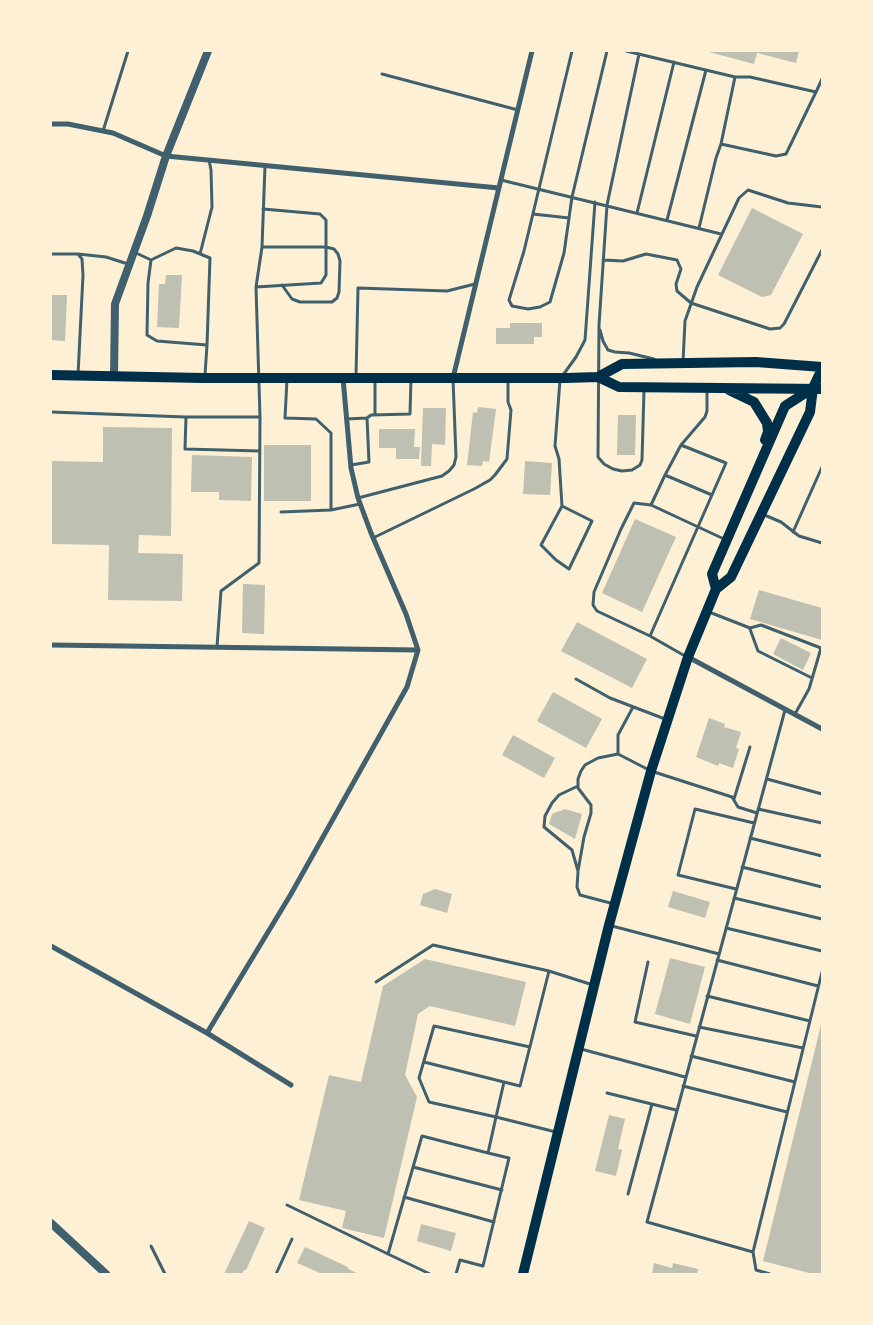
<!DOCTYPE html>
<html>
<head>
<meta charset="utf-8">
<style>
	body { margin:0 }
	#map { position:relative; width:873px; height:1325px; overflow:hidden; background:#fdf0d5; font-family:"Fira Sans",sans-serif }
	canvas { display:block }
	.frame { position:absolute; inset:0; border:52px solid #fdf0d5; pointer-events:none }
</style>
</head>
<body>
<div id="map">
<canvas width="873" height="1325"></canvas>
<div class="frame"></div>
</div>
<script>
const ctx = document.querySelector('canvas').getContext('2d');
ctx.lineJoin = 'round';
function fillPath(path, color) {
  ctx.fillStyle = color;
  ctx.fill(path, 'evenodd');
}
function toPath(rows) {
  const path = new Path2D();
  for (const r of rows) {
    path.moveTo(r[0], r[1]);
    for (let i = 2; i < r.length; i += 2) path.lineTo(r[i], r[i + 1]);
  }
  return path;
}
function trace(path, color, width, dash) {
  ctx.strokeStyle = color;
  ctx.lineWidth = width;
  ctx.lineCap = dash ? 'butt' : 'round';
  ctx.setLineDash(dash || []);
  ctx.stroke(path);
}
fillPath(toPath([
	[705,51,799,51,796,63,757,53,754,64],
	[752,208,803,234,771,295,762,297,718,275],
	[166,275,182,275,179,328,157,327,159,284,165,284],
	[51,295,67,295,65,341,51,340],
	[510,323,542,323,542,337,534,337,534,344,496,344,496,328,510,328],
	[478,407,496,409,489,462,483,461,482,466,467,465,473,412,477,413],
	[423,408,446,408,445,445,432,444,431,466,421,466],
	[618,415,636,415,635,455,617,455],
	[103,427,172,428,171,536,139,535,138,553,183,554,182,601,108,600,109,545,51,544,51,461,103,462],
	[379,429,415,429,414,447,420,447,419,459,396,459,396,448,379,448],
	[264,445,311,445,311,501,264,501],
	[192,455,252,457,251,501,219,500,219,492,191,492],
	[525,461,552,463,550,495,523,494],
	[635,519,676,537,642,612,602,593],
	[243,584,265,585,264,634,242,633],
	[759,590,822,608,822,640,750,619],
	[577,622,647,659,632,688,561,651],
	[781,638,811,653,803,670,773,654],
	[553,692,602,719,586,748,537,721],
	[709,718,725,724,724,727,741,732,736,748,739,749,733,768,719,763,718,766,696,757],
	[513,735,555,758,544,778,502,755],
	[565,809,582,814,575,839,549,824,552,814],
	[435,889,452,894,447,913,420,905,423,894],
	[673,891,710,902,705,918,668,907],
	[670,958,705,967,690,1024,655,1014],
	[425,959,526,982,515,1026,430,1006,418,1014,405,1075,417,1097,384,1238,342,1228,346,1211,299,1200,329,1075,361,1082,383,986],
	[821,1025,822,1274,813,1274,763,1261],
	[609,1115,625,1119,618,1149,622,1150,616,1176,595,1171],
	[249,1221,265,1228,246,1270,244,1270,242,1274,224,1274],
	[421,1224,456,1233,451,1251,417,1241],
	[305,1247,348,1267,347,1268,358,1274,322,1274,297,1263],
	[654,1263,672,1268,673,1263,698,1269,697,1274,652,1274]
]), '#bec0b2');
trace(toPath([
	[572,51,524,251,509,300,512,306,528,309,540,307,550,302,564,253,572,197,607,51],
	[626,51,735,77,750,77,816,92,822,79],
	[639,54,607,205,599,325,598,457,604,464,613,469,622,471,632,470,640,465,642,460,644,390],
	[382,74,518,110],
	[103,131,128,51],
	[721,144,776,156,786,154,816,92],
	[501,180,721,234],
	[637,213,674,62],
	[533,214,569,218],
	[667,220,706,70],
	[699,228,716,158,721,144,735,77],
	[262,247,326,247,334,249,338,254,340,261,339,292,337,298,332,302,300,302,292,299,282,285],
	[134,252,151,260],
	[51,254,78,254,82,259,83,275,78,375],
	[78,254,106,257,128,264],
	[200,254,212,207,211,170,209,160],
	[603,260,623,261,646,254,677,260,681,269,676,284,677,291,691,303,770,329,780,328,784,324,822,250],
	[256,287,321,283,326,275,326,220,320,214,263,209],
	[600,330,603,341,608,350,615,352,629,353,654,359],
	[683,362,685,321,697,287,739,198,748,190,788,203,822,207],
	[205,375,207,345,210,258,193,251,176,248,151,260,148,283,147,335,157,341,207,345],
	[563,375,576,357,585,340,595,202],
	[356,376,358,288,447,291,475,284],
	[287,379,285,418,316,419,331,433,331,510],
	[375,380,375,415],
	[560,380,555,446,559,459,562,506,592,521,569,569,556,560,541,545,562,506],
	[707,391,707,411,705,417,681,445,665,475,651,505,724,539],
	[51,412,186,417],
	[346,419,367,418],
	[681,445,726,463,650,636,685,656],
	[260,451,185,449,186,417,260,417],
	[351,465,369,462,367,418,371,415,410,414,411,379],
	[665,475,712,495],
	[358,498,442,476,449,471,454,465,456,457,453,379],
	[281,512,331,510,360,504],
	[762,514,781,522,799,536,822,543],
	[793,532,822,467],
	[373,538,474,489,490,480,495,475,507,459,511,410,508,402,508,379],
	[709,612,750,628,761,625,821,648,809,689,795,714],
	[750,629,758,651,812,678],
	[650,636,597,611,593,605,594,592,621,529,634,503,651,505],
	[217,647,221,591,259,563,260,417,256,287,262,247,265,166],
	[576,679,610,698,665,719],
	[633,707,618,735,618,754,651,771,732,797,738,807,757,813],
	[767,779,822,794],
	[578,786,559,795,552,803,545,816,544,827,572,850,578,871,584,837,591,813,591,805,578,788,578,779,581,771,585,765,598,758,618,754],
	[734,799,750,747],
	[758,809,822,823],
	[750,838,822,856],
	[742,867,822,887],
	[578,872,577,887,580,895,614,904],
	[736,889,678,875,695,809,754,823],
	[734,898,822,919],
	[612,926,719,954],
	[726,928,822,951],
	[717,960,818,986],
	[648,962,635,1022,696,1036],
	[549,971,520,1086,504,1082,496,1117,556,1132],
	[376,982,433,945,549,971,593,985],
	[707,996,810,1021],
	[699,1027,803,1048],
	[581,1049,685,1077],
	[691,1056,795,1082],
	[424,1062,504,1082],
	[683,1086,787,1112],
	[607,1093,676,1110],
	[413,1167,502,1190],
	[628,1194,652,1104],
	[404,1197,494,1222],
	[287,1205,388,1254],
	[151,1246,165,1274],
	[753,1252,822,972],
	[276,1274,292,1239],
	[430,1274,388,1254,422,1136,488,1153],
	[456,1274,460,1260,483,1266,509,1158,488,1153,496,1117,429,1102,419,1078,434,1026,530,1047],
	[770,1274,756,1270,753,1252,647,1222,785,710]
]), '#3f606c', 3);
trace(toPath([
	[51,124,68,124,113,133,166,156,499,188],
	[453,378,532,51],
	[51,645,418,650],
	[688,657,822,729],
	[51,946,207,1033,291,1085],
	[207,1033,291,894,407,687,418,650,406,614,371,533,358,498,351,468,343,378]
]), '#3f606c', 5);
trace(toPath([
	[114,376,115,304,147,216,166,156,208,51],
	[51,1223,106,1274]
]), '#3f606c', 8);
trace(toPath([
	[51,375,203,378,566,378,598,377,622,364,756,362,822,367],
	[598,377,619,387,822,389],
	[729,390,754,402,767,423,768,432,765,440],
	[716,589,712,574,785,406,813,388],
	[523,1274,609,925,651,771,688,657,716,589,731,577,810,412,813,388,822,369]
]), '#003049', 10);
</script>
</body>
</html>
